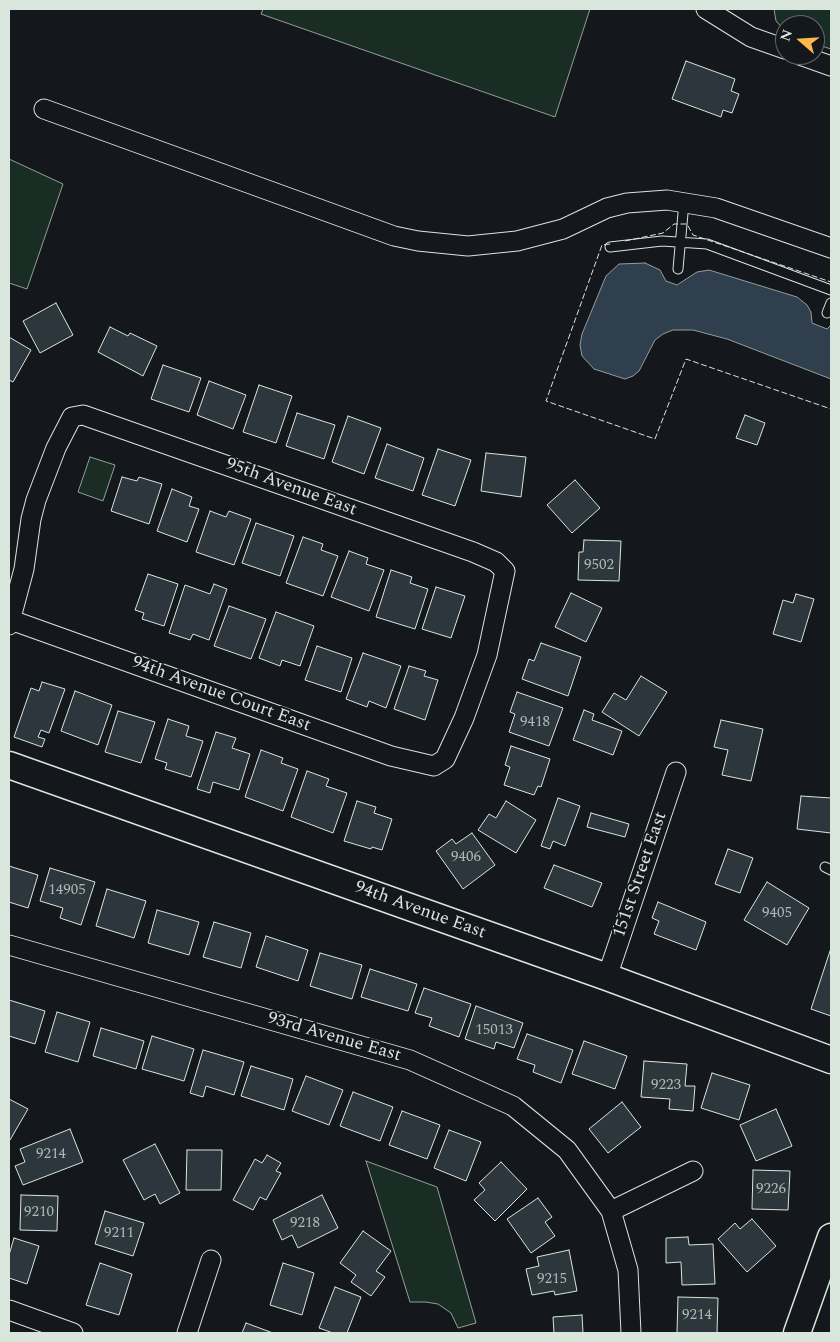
<!DOCTYPE html>
<html>
<head>
<meta charset="utf-8">
<style>
	body { margin:0 }
	#map { position:relative; width:840px; height:1342px; overflow:hidden; background:#14181c; font-family:Spectral,serif }
	canvas { display:block }
	.frame { position:absolute; inset:0; border:10px solid #d8e6dc; pointer-events:none }
	.north { position:absolute; left:775px; top:15px; width:50px; height:50px; box-sizing:border-box; background:#14181c; border:1px solid #626a69; border-radius:50%; rotate:289deg; font-size:14px; font-weight:700; line-height:20px; text-align:center; color:#d8e6dc }
	.north::after { content:''; display:block; margin:auto; width:18px; height:22px; background:#ffb74d; clip-path:polygon(50% 0,100% 100%,50% 72%,0 100%) }
</style>
</head>
<body>
<div id="map">
<canvas width="840" height="1342"></canvas>
<div class="frame"></div>
<div class="north">N</div>
</div>
<script>
const ctx = document.querySelector('canvas').getContext('2d');
ctx.lineJoin = 'round';
function fillPath(path, color) {
  ctx.fillStyle = color;
  ctx.fill(path, 'evenodd');
}
function toPath(rows) {
  const path = new Path2D();
  for (const r of rows) {
    path.moveTo(r[0], r[1]);
    for (let i = 2; i < r.length; i += 2) path.lineTo(r[i], r[i + 1]);
  }
  return path;
}
function trace(path, color, width, dash) {
  ctx.strokeStyle = color;
  ctx.lineWidth = width;
  ctx.lineCap = dash ? 'butt' : 'round';
  ctx.setLineDash(dash || []);
  ctx.stroke(path);
}
function label(font, color, halo, rows, align = 'center') {
  ctx.font = font + ' Spectral,serif';
  ctx.lineWidth = 4;
  ctx.setLineDash([]);
  ctx.textBaseline = 'middle';
  ctx.strokeStyle = halo;
  ctx.fillStyle = color;
  for (const [text, x, y, turn = 0] of rows) {
    ctx.save();
    ctx.translate(x, y);
    ctx.rotate((+turn || 0) * Math.PI / 180);
    ctx.textAlign = isNaN(turn) ? turn : align;
    if (halo) ctx.strokeText(text, 0, 0);
    ctx.fillText(text, 0, 0);
    ctx.restore();
  }
}
const green = toPath([
	[263,9,590,9,555,117,261,14,263,9],
	[774,9,831,9,831,49,815,44,815,25,785,25,785,31,776,21,774,9],
	[9,159,63,184,27,289,9,283,9,159],
	[90,457,115,465,103,501,78,492,90,457],
	[366,1161,437,1187,476,1323,458,1328,451,1313,438,1304,426,1302,410,1302,366,1161]
]);
fillPath(green, '#1a2d24');
trace(green, '#939e99', 1);
const water = toPath([
	[645,263,660,270,666,281,677,285,697,272,709,270,797,297,807,305,811,312,812,323,827,329,831,325,831,379,727,339,693,330,673,330,663,334,655,340,639,371,633,376,625,379,594,369,582,356,580,345,582,334,606,276,619,264,645,263]
]);
fillPath(water, '#2f3f4d');
trace(water, '#939e99', 1);
const building = toPath([
	[686,61,735,79,731,91,739,94,732,113,723,110,721,117,672,99,686,61],
	[56,303,73,335,40,353,23,321,56,303],
	[110,327,128,336,130,333,157,346,143,376,98,352,110,327],
	[9,337,31,350,13,382,9,380,9,337],
	[163,365,201,378,189,412,151,399,163,365],
	[209,381,246,395,233,429,197,415,209,381],
	[259,385,292,396,276,443,243,432,259,385],
	[297,413,335,425,324,459,286,446,297,413],
	[745,415,765,423,757,445,736,438,745,415],
	[348,416,381,428,364,474,332,462,348,416],
	[387,444,424,458,413,491,375,478,387,444],
	[438,449,471,460,455,506,422,495,438,449],
	[486,453,526,457,521,497,481,491,486,453],
	[122,477,137,481,139,477,162,484,149,524,111,511,122,477],
	[575,480,600,508,572,533,547,505,575,480],
	[172,489,192,497,189,506,199,509,187,542,157,531,172,489],
	[210,511,226,517,229,511,251,519,234,565,196,552,210,511],
	[256,523,294,536,280,576,242,563,256,523],
	[303,537,323,544,321,550,338,556,323,596,286,583,303,537],
	[584,540,621,541,619,581,578,580,579,552,583,552,584,540],
	[349,551,368,558,366,564,384,570,369,611,331,597,349,551],
	[391,570,412,577,410,583,428,589,415,629,376,617,391,570],
	[148,574,178,584,164,626,142,619,144,613,135,610,148,574],
	[214,584,227,589,209,640,193,634,190,640,169,633,185,585,210,594,214,584],
	[436,587,465,596,451,638,422,629,436,587],
	[571,593,602,608,586,642,555,627,571,593],
	[796,594,814,599,801,642,773,634,783,600,793,603,796,594],
	[229,606,266,619,251,659,214,646,229,606],
	[276,612,314,626,300,666,282,660,280,666,259,658,276,612],
	[541,643,581,657,568,696,522,679,529,659,534,661,541,643],
	[317,646,352,658,341,692,305,680,317,646],
	[363,653,401,666,386,708,369,701,367,707,346,699,363,653],
	[409,666,426,671,424,676,438,680,425,720,394,709,409,666],
	[641,676,667,692,639,736,602,712,614,693,626,700,641,676],
	[42,682,65,689,49,733,41,730,38,737,45,739,42,747,14,737,31,688,39,691,42,682],
	[75,691,112,705,98,745,61,731,75,691],
	[517,692,563,708,549,746,509,732,515,714,510,712,517,692],
	[584,710,594,714,592,720,622,731,613,755,573,740,584,710],
	[118,711,155,722,141,763,105,752,118,711],
	[168,719,189,726,186,736,203,741,191,777,165,769,167,763,155,759,168,719],
	[721,720,763,729,751,781,722,775,728,750,714,747,721,720],
	[216,732,236,738,232,748,250,754,239,790,213,782,210,793,197,789,216,732],
	[511,746,550,759,541,787,538,786,534,795,504,785,510,767,505,765,511,746],
	[261,750,283,758,281,763,298,769,283,811,245,797,261,750],
	[307,771,329,779,326,786,347,793,333,833,291,817,307,771],
	[801,796,831,798,831,833,797,829,801,796],
	[558,798,580,806,565,846,553,841,550,849,541,846,558,798],
	[357,801,376,807,374,813,392,819,382,850,372,847,371,849,344,841,357,801],
	[506,801,536,820,516,853,478,830,489,814,496,818,506,801],
	[591,813,629,824,625,837,587,827,591,813],
	[472,833,495,865,463,889,436,851,452,839,456,844,472,833],
	[728,849,753,858,740,893,715,884,728,849],
	[554,865,602,883,592,907,544,888,554,865],
	[9,866,38,875,28,908,9,902,9,866],
	[50,868,95,882,81,925,60,918,63,908,40,901,50,868],
	[767,882,809,908,787,945,744,920,767,882],
	[107,889,146,901,134,938,96,926,107,889],
	[658,902,706,922,696,950,654,934,659,921,652,918,658,902],
	[157,910,199,922,189,955,148,943,157,910],
	[214,922,251,933,241,968,203,957,214,922],
	[266,936,308,950,298,981,256,967,266,936],
	[831,948,831,1016,811,1009,831,948],
	[320,953,362,965,352,999,310,986,320,953],
	[370,969,417,984,408,1011,361,997,370,969],
	[424,988,471,1004,459,1037,429,1026,432,1018,415,1013,424,988],
	[9,1000,45,1011,35,1044,9,1036,9,1000],
	[476,1006,523,1023,514,1048,496,1042,494,1049,465,1039,476,1006],
	[57,1012,90,1022,78,1062,45,1052,57,1012],
	[101,1028,144,1041,136,1069,93,1056,101,1028],
	[527,1034,573,1050,561,1083,533,1072,535,1065,517,1059,527,1034],
	[152,1036,194,1049,184,1081,142,1069,152,1036],
	[584,1041,627,1056,615,1089,572,1074,584,1041],
	[203,1050,244,1062,234,1095,206,1086,203,1097,190,1093,203,1050],
	[644,1061,687,1064,685,1086,695,1086,693,1111,669,1109,670,1099,641,1097,644,1061],
	[251,1066,293,1079,284,1110,241,1096,251,1066],
	[712,1073,750,1085,739,1120,701,1108,712,1073],
	[306,1076,343,1090,329,1125,292,1111,306,1076],
	[353,1092,393,1107,380,1141,340,1126,353,1092],
	[9,1099,28,1109,10,1140,9,1139,9,1099],
	[622,1102,641,1127,608,1153,589,1129,622,1102],
	[776,1109,792,1146,756,1161,740,1125,776,1109],
	[402,1111,440,1125,427,1159,389,1145,402,1111],
	[70,1129,83,1162,23,1185,15,1166,25,1162,20,1149,70,1129],
	[449,1130,481,1142,466,1181,434,1168,449,1130],
	[155,1144,180,1193,160,1204,155,1194,144,1200,123,1160,155,1144],
	[187,1150,222,1150,221,1190,186,1190,187,1150],
	[267,1155,281,1163,276,1171,281,1173,266,1200,260,1197,253,1210,233,1200,255,1159,262,1163,267,1155],
	[501,1162,527,1189,495,1221,474,1200,485,1190,479,1183,501,1162],
	[753,1170,790,1171,788,1210,752,1209,753,1170],
	[21,1195,58,1196,57,1231,20,1230,21,1195],
	[322,1195,338,1228,298,1248,292,1235,282,1240,273,1220,322,1195],
	[538,1198,552,1217,545,1222,555,1236,531,1253,507,1219,538,1198],
	[105,1211,144,1223,133,1256,95,1244,105,1211],
	[752,1219,776,1246,747,1272,718,1239,735,1223,740,1229,752,1219],
	[363,1231,391,1251,376,1271,385,1277,371,1296,351,1282,356,1275,340,1263,363,1231],
	[688,1237,689,1245,713,1244,715,1284,682,1285,681,1262,666,1263,666,1238,688,1237],
	[14,1238,39,1246,27,1284,9,1278,9,1255,14,1238],
	[569,1250,577,1291,555,1295,554,1291,532,1295,526,1269,539,1266,537,1257,569,1250],
	[100,1263,132,1274,119,1315,86,1305,100,1263],
	[283,1263,314,1273,302,1315,270,1305,283,1263],
	[335,1287,361,1297,347,1333,333,1333,319,1328,335,1287],
	[678,1297,718,1298,717,1333,677,1333,678,1297],
	[582,1315,583,1333,554,1333,553,1317,582,1315],
	[246,1323,273,1333,242,1333,246,1323]
]);
fillPath(building, '#2c363c');
trace(building, '#d8e6dc', 1);
const lane = toPath([
	[610,247,662,241,707,244,831,290],
	[678,269,684,202],
	[827,313,831,303],
	[825,867,831,870]
]);
const street = toPath([
	[706,9,751,37,785,49],
	[800,55,831,66],
	[44,109,394,236,418,241,468,246,517,241,563,229,607,208,627,203,667,200,716,208,831,248],
	[9,625,24,569,31,519,36,500,56,448,72,417,83,415,473,552,496,562,505,571,487,655,464,718,445,759,434,766,391,756,11,620],
	[9,945,410,1060,513,1106,567,1150,611,1211,628,1270,631,1333],
	[607,977,676,772],
	[611,1211,693,1171],
	[9,1310,73,1333],
	[187,1333,211,1260]
]);
const secondary = toPath([
	[9,765,607,977,831,1060],
	[797,1333,831,1237]
]);
trace(lane, '#d8e6dc', 11);
trace(street, '#d8e6dc', 21);
trace(secondary, '#d8e6dc', 29);
trace(lane, '#14181c', 9);
trace(street, '#14181c', 19);
trace(secondary, '#14181c', 26);
trace(toPath([
	[625,241,663,233,674,224,687,224,693,235,831,282],
	[610,244,602,245,546,401,655,439,686,359,831,409]
]), '#d8e6dc', 1, [6, 2.5]);
label('15px', '#adbab4', null, [
	["9502",599,566],
	["9418",535,723],
	["9406",466,858],
	["14905",67,891],
	["9405",777,914],
	["15013",494,1031],
	["9223",666,1086],
	["9214",51,1155],
	["9226",771,1190],
	["9210",39,1213],
	["9218",305,1224],
	["9211",119,1234],
	["9215",552,1280],
	["9214",697,1316]
]);
label('18px', '#d8e6dc', '#14181c', [
	["95th Avenue East",291,488,20],
	["94th Avenue Court East",221,695,20],
	["151st Street East",641,875,-71],
	["94th Avenue East",420,911,20],
	["93rd Avenue East",334,1038,16]
]);
</script>
</body>
</html>
